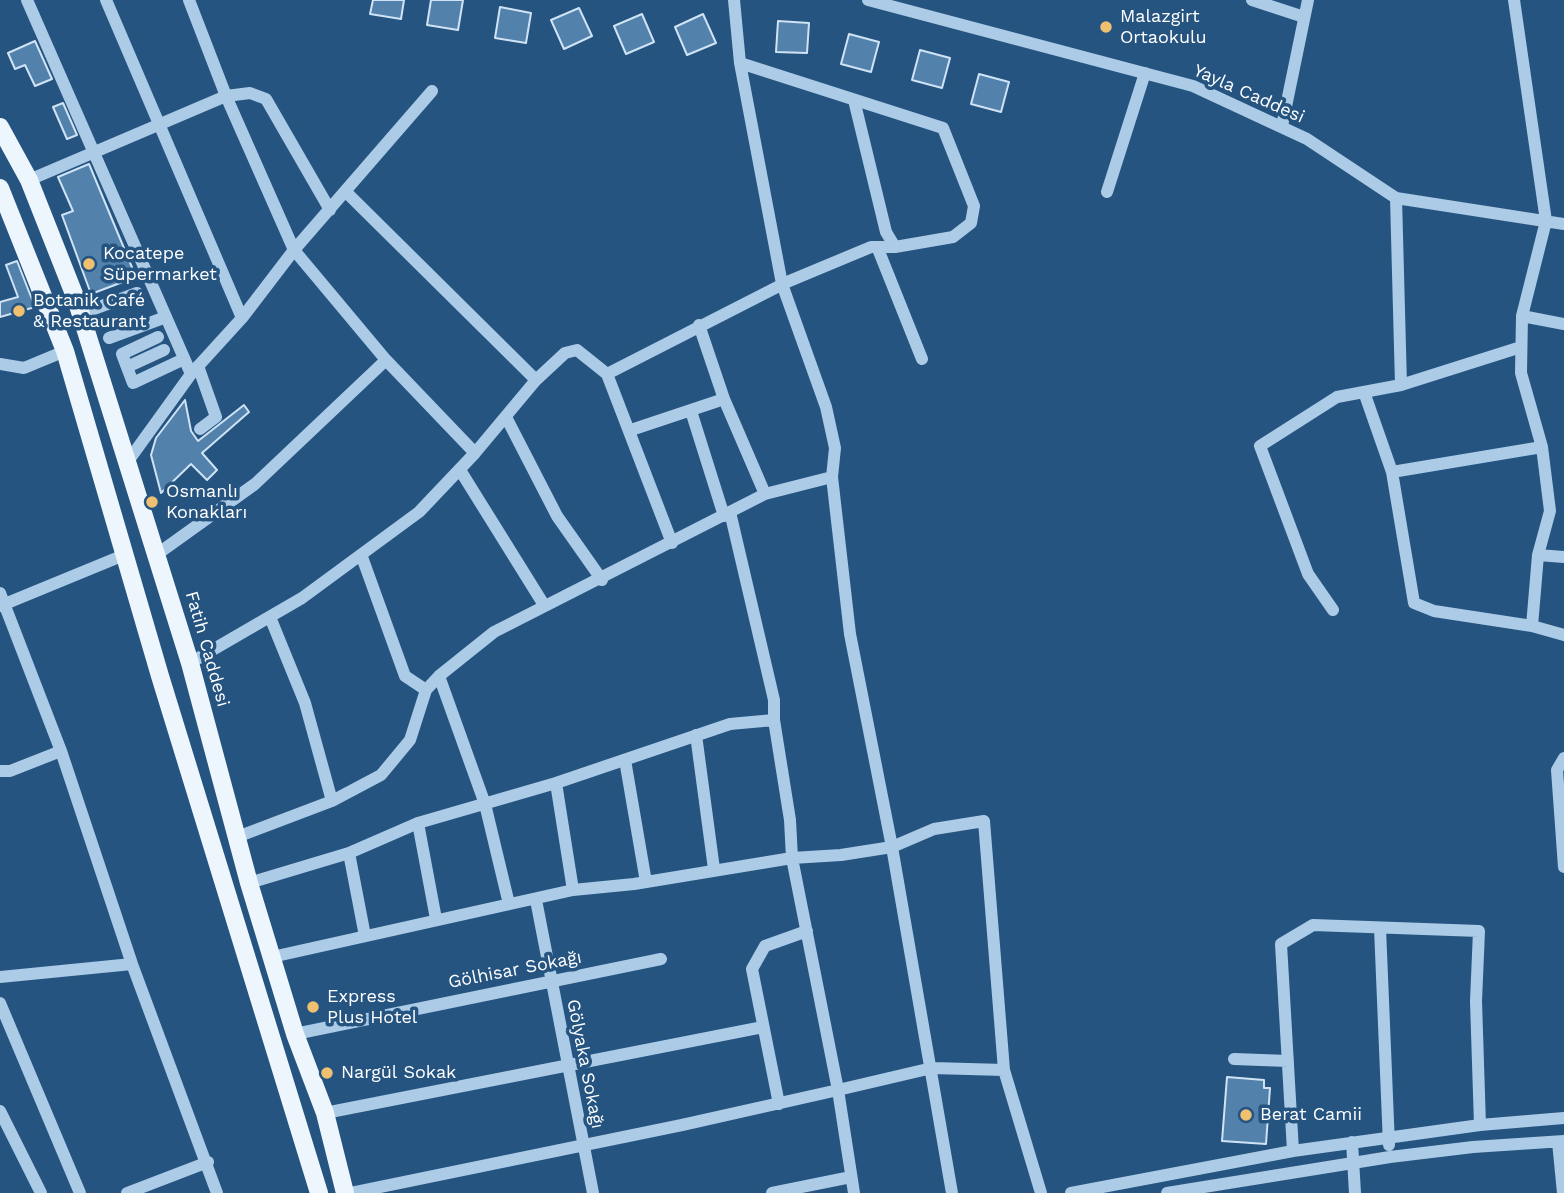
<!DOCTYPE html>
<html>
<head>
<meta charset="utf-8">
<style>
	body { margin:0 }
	canvas { display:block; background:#255480 }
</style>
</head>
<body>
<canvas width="1564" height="1193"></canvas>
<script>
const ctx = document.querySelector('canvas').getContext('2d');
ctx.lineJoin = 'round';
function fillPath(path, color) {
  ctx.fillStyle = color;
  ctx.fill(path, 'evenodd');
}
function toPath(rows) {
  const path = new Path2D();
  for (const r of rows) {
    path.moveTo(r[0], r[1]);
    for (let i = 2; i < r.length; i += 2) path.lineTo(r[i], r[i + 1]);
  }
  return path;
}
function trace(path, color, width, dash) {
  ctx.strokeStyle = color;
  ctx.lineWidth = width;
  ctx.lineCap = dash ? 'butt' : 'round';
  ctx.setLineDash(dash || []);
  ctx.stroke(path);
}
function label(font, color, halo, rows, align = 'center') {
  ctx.font = font + ' "Work Sans",sans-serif';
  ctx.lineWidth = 7;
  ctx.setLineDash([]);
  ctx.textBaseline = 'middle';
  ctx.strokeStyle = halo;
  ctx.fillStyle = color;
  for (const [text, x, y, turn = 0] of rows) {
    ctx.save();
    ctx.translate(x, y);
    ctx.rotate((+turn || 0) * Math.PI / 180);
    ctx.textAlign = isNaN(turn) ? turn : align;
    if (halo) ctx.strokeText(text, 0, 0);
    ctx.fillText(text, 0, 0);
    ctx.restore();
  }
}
const building = toPath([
	[373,0,404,0,401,19,370,14,373,0],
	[431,0,463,0,458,30,427,25,431,0],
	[500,7,531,13,526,43,495,38,500,7],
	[579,8,592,36,564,49,551,20,579,8],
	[642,14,654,42,626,54,614,26,642,14],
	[703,14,716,43,687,55,675,27,703,14],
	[778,21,809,23,807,53,776,52,778,21],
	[849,34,879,42,871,72,841,64,849,34],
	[35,41,52,79,35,86,25,65,15,69,8,53,35,41],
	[920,50,950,58,942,88,912,80,920,50],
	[979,74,1009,82,1001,112,971,104,979,74],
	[63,103,77,135,67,139,53,107,63,103],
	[89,164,136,277,91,294,62,215,73,211,58,177,89,164],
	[17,261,35,307,0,317,0,302,18,297,6,265,17,261],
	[185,400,191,431,198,441,244,405,249,412,202,453,217,470,207,480,191,464,161,493,151,455,156,438,185,400],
	[1227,1077,1264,1080,1264,1088,1270,1088,1266,1144,1222,1141,1227,1077]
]);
fillPath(building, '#5281ab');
trace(building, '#cfe3f5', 2);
trace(toPath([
	[27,0,191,374],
	[106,0,242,318],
	[189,0,226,96,294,250,386,360,475,453],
	[734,0,740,63,782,284,826,407,835,448,832,477,850,634,892,847,952,1193],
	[868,0,1193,86,1307,139,1396,198,1564,224],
	[1252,0,1304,17],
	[1514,0,1546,221,1522,316,1521,373,1542,447,1550,511,1538,555,1532,626],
	[854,100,886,232,895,247],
	[1282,126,1308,0],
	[29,180,226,96,250,93,266,99,330,210],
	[346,192,536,380],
	[1107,192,1145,73],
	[1396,198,1401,385],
	[878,249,922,359],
	[80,314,137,293],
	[1522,316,1564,324],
	[699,325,724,399,765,494],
	[158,337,122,354,133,383,184,359],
	[109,338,166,317],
	[0,364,24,368,65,351],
	[198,366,216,417,200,429],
	[127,367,164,350],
	[607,374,672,543],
	[1364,392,1392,472,1542,447],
	[691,411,724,516],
	[506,417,557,516,602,580],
	[631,430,724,399],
	[126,464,191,374,242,318,294,250,432,91],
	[460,470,544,605],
	[1392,472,1414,603,1434,611,1532,626,1564,635],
	[730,512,774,700,774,720],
	[156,555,255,484,386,360],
	[1538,555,1564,557],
	[362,557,405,676,426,690],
	[0,593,61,751,132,964,217,1193],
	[0,606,124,555],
	[1333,610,1308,574,1260,446,1337,397,1401,385,1521,347],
	[270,617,305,703,332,801],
	[190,663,302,598,419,512,475,453,536,380,565,353,577,350,607,374,787,282,871,247,895,247,953,237,971,223,974,206,943,128,740,63],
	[439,676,485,804,509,904],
	[696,735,714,869],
	[1564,758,1557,770,1564,867],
	[625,760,646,882],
	[0,771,10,771,61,751],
	[556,783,573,890],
	[418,823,436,919],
	[237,837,332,801,381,775,410,740,426,690,439,676,494,632,765,494,832,477],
	[349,853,365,936],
	[249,883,349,853,418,823,556,783,730,724,774,720,790,820,792,858,838,1090,932,1068,1004,1070,1041,1193],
	[536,900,593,1193],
	[1380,928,1389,1145],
	[272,957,573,890,634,884,792,858,841,855,892,847,934,829,984,821,1004,1070],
	[0,977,132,964],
	[0,1003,80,1193],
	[295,1034,661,959],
	[1234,1059,1288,1061],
	[779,1104,752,969,765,946,807,931],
	[0,1111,41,1193],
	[325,1113,763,1027],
	[1352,1142,1355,1193],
	[1558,1142,1563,1193],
	[1293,1151,1281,944,1313,925,1479,931,1476,1001,1480,1125],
	[127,1193,208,1162],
	[351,1193,682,1125,838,1090,854,1193],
	[772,1193,851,1177],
	[1071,1193,1293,1151,1480,1125,1564,1118],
	[1167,1193,1390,1157,1473,1147,1564,1141]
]), '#accbe6', 12);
trace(toPath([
	[0,127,29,180,76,299,190,663,249,883,295,1034,325,1113,345,1193],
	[0,188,65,351,160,676,319,1193]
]), '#edf5fd', 18);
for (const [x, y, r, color] of [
	[1106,27,7,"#f0c071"],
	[89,264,7,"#f0c071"],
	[19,311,7,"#f0c071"],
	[152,502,7,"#f0c071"],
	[313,1007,7,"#f0c071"],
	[327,1073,7,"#f0c071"],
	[1246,1115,7,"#f0c071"]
]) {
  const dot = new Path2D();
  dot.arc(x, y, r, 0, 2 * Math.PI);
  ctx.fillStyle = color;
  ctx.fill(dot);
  trace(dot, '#255480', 2.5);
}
label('18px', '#fff', '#255480', [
	["Malazgirt",1120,17],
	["Ortaokulu",1120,38],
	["Kocatepe",103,254],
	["Süpermarket",103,275],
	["Botanik Café",33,301],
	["& Restaurant",33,322],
	["Osmanlı",166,492],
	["Konakları",166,513],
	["Express",327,997],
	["Plus Hotel",327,1018],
	["Nargül Sokak",341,1073],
	["Berat Camii",1260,1115]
], 'left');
label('18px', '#fff', '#255480', [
	["Yayla Caddesi",1249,94,24],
	["Fatih Caddesi",207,649,74],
	["Gölhisar Sokağı",515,970,-11],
	["Gölyaka Sokağı",585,1064,79]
]);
</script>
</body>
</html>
